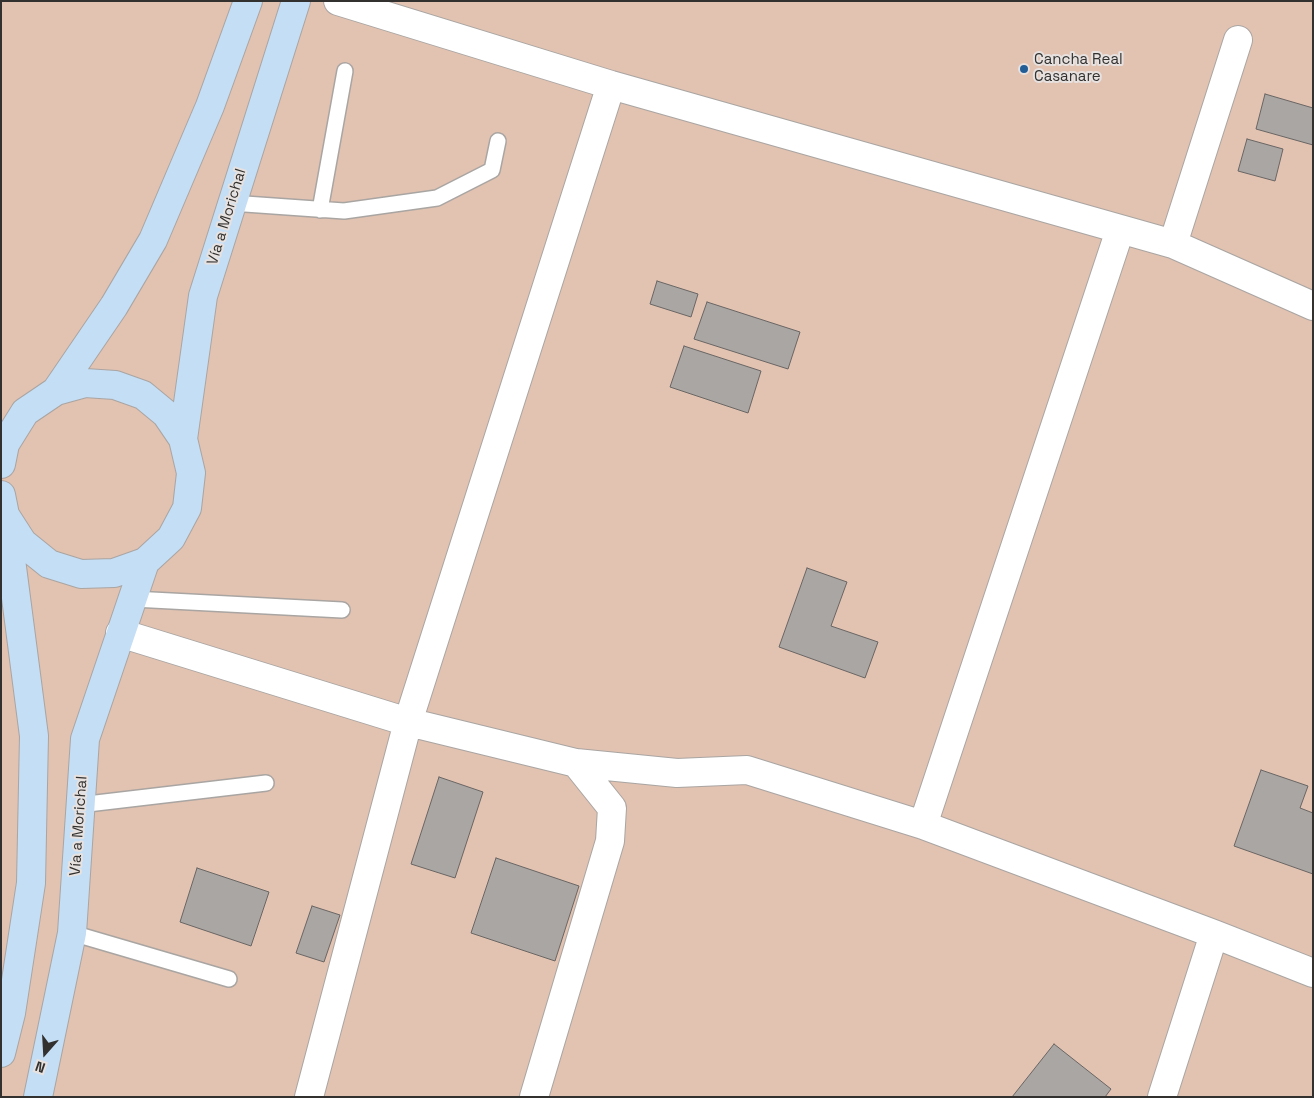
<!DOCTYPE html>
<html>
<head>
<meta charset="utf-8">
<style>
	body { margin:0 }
	#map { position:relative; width:1314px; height:1098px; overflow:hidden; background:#e7e2e0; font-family:"Space Grotesk",sans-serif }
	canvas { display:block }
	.frame { position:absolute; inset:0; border:2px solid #323130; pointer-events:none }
	.north { position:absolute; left:20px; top:1028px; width:50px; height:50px; -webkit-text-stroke:4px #e7e2e0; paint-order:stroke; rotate:199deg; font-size:14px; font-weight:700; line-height:20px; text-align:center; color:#323130 }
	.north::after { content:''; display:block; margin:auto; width:18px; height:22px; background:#323130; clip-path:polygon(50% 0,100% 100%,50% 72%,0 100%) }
</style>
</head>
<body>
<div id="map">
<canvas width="1314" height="1098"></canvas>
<div class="frame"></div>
<div class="north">N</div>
</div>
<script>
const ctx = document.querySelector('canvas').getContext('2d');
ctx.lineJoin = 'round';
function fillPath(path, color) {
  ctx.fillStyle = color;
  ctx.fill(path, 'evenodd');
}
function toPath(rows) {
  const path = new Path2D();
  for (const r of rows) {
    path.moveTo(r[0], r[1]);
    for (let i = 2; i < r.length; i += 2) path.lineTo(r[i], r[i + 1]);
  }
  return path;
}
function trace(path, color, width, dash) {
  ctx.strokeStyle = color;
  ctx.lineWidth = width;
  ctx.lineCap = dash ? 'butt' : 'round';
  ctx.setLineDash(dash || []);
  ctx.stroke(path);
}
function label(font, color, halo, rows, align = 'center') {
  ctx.font = font + ' "Space Grotesk",sans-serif';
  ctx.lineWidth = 4;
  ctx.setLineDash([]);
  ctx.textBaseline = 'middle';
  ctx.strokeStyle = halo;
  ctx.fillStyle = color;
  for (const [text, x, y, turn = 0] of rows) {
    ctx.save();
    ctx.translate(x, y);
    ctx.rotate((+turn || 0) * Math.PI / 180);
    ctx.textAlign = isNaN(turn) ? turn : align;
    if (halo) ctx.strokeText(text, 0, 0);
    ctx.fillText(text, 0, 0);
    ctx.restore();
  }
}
fillPath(toPath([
	[1,1,1313,1,1313,1097,1,1097]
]), '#e2c2b1');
const building = toPath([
	[1265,94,1313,108,1313,145,1256,129,1265,94],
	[1247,139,1283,149,1275,181,1238,171,1247,139],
	[657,281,698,294,691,317,650,304,657,281],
	[707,302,800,332,788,369,694,339,707,302],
	[684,346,761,371,748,413,670,387,684,346],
	[807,568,847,582,831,626,878,642,865,678,779,647,807,568],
	[1261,770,1308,786,1300,808,1313,813,1313,874,1234,846,1261,770],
	[439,777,483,792,455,878,411,864,439,777],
	[496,858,579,886,555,961,471,933,496,858],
	[197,868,269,892,251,946,180,922,197,868],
	[312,906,340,915,324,962,296,953,312,906],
	[1054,1044,1111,1089,1105,1097,1012,1097,1054,1044]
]);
fillPath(building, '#aaa6a4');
trace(building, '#6a6664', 1);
const lane = toPath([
	[231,203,344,211,437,198,492,170,498,141],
	[320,210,345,71],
	[133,599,342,610],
	[79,805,266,783],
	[72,933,229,979]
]);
const street = toPath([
	[338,1,611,85,1173,244,1313,306],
	[1173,244,1238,40],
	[120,633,408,722,576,763,677,773,747,770,923,825,1214,934,1313,973],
	[923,825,1120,230],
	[309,1097,408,722,611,85],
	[534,1097,610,841,612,808,576,763],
	[1162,1097,1214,934]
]);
const secondary = toPath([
	[56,391,114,306,153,240,210,106,248,1],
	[183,439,203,296,296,1],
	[1,464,5,444,25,412,56,391,85,383,115,385,143,395,166,414,183,439,191,473,187,508,171,538,145,562,114,573,81,574,49,564,23,543,5,515,1,495],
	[1,1053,11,1013,31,883,34,736,6,521],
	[38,1097,72,933,85,739,145,562]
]);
trace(lane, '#a9a5a2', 18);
trace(street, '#a9a5a2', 30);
trace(secondary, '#a9a5a2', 30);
trace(lane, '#fff', 15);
trace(street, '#fff', 28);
trace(secondary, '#c4def6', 28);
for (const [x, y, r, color] of [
	[1024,69,5,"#235d95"]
]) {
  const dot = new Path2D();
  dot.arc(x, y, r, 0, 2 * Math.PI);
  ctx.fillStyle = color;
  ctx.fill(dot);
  trace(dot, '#e7e2e0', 2);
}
label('15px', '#323130', '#e7e2e0', [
	["Cancha Real",1034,60],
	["Casanare",1034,77]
], 'left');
label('15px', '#323130', '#e7e2e0', [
	["Vía a Morichal",227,217,-73],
	["Vía a Morichal",79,826,-86]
]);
</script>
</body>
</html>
